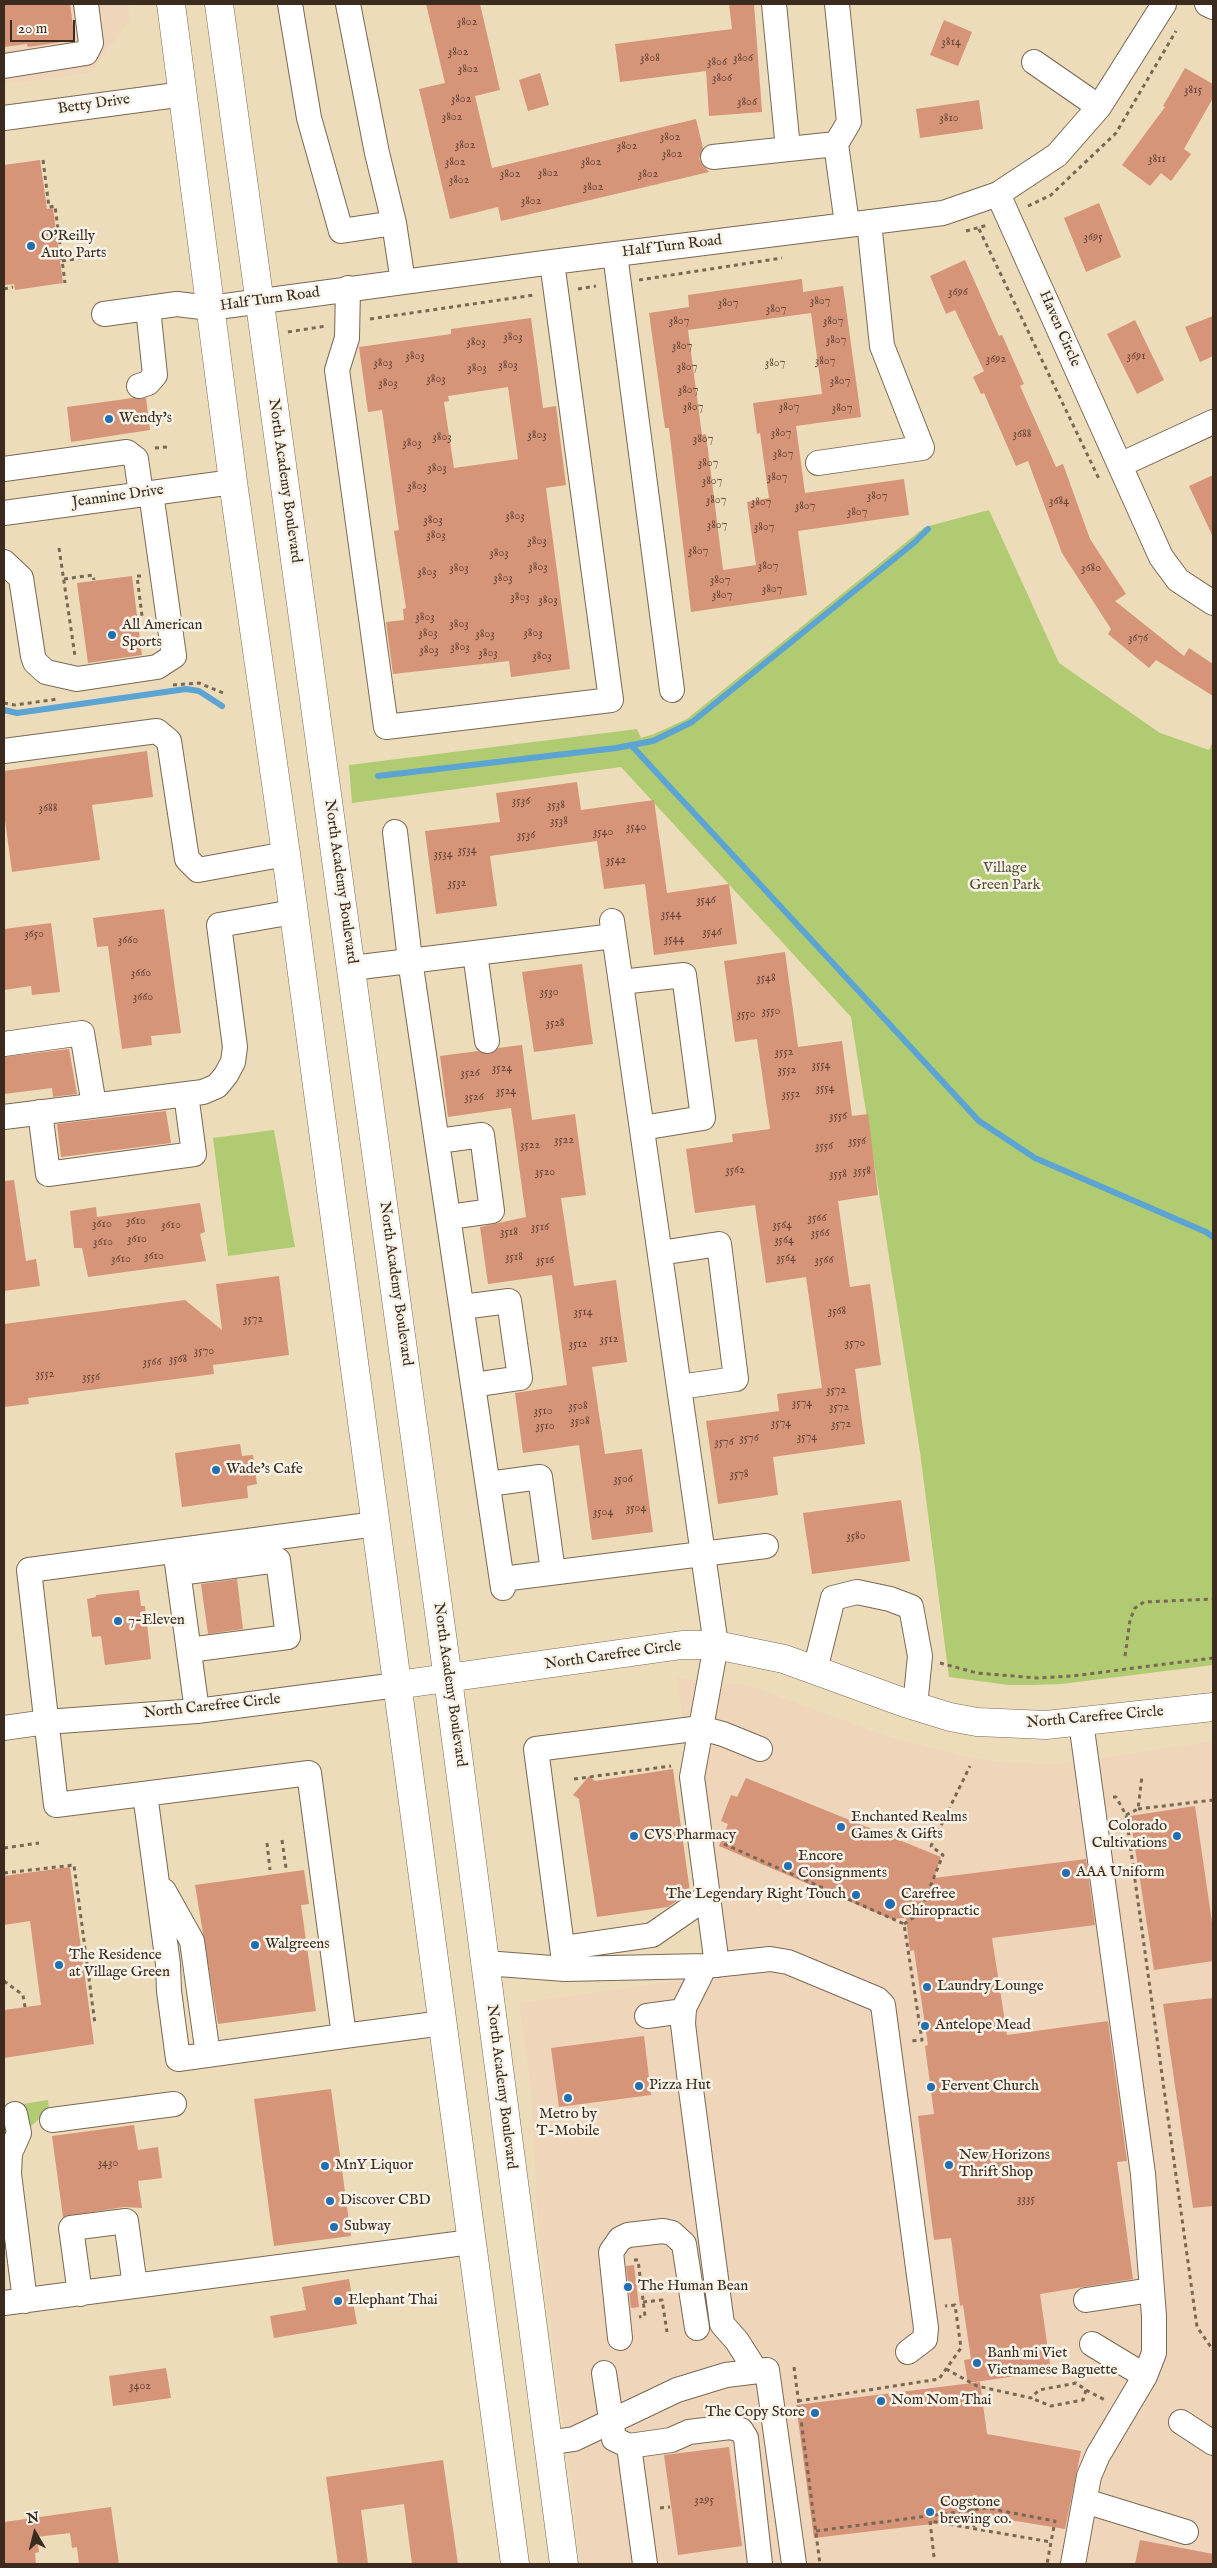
<!DOCTYPE html>
<html>
<head>
<meta charset="utf-8">
<style>
	body { margin:0 }
	#map { position:relative; width:1217px; height:2568px; overflow:hidden; background:#eddcb9; font-family:"IM FELL English",serif }
	canvas { display:block }
	.frame { position:absolute; inset:0; border:5px solid #3b2a1e; pointer-events:none }
	.north { position:absolute; left:10px; top:2508px; width:50px; height:50px; -webkit-text-stroke:4px #f7f3e8; paint-order:stroke; rotate:352deg; font-size:14px; font-weight:700; line-height:20px; text-align:center; color:#3b2a1e }
	.north::after { content:''; display:block; margin:auto; width:18px; height:22px; background:#3b2a1e; clip-path:polygon(50% 0,100% 100%,50% 72%,0 100%) }
	.scale { position:absolute; left:10px; top:20px; width:65px; height:22px; box-sizing:border-box; border:2px solid #3b2a1e; border-top:0; padding-left:6px; font-size:15px; line-height:18px; white-space:nowrap; color:#3b2a1e; -webkit-text-stroke:4px #f7f3e8; paint-order:stroke }
</style>
</head>
<body>
<div id="map">
<canvas width="1217" height="2568"></canvas>
<div class="frame"></div>
<div class="north">N</div>
<div class="scale">20 m</div>
</div>
<script>
const ctx = document.querySelector('canvas').getContext('2d');
ctx.lineJoin = 'round';
function fillPath(path, color) {
  ctx.fillStyle = color;
  ctx.fill(path, 'evenodd');
}
function toPath(rows) {
  const path = new Path2D();
  for (const r of rows) {
    path.moveTo(r[0], r[1]);
    for (let i = 2; i < r.length; i += 2) path.lineTo(r[i], r[i + 1]);
  }
  return path;
}
function trace(path, color, width, dash) {
  ctx.strokeStyle = color;
  ctx.lineWidth = width;
  ctx.lineCap = dash ? 'butt' : 'round';
  ctx.setLineDash(dash || []);
  ctx.stroke(path);
}
function label(font, color, halo, rows, align = 'center') {
  ctx.font = font + ' "IM FELL English",serif';
  ctx.lineWidth = 5;
  ctx.setLineDash([]);
  ctx.textBaseline = 'middle';
  ctx.strokeStyle = halo;
  ctx.fillStyle = color;
  for (const [text, x, y, turn = 0] of rows) {
    ctx.save();
    ctx.translate(x, y);
    ctx.rotate((+turn || 0) * Math.PI / 180);
    ctx.textAlign = isNaN(turn) ? turn : align;
    if (halo) ctx.strokeText(text, 0, 0);
    ctx.fillText(text, 0, 0);
    ctx.restore();
  }
}
fillPath(toPath([
	[4,4,128,4,130,19,91,73,4,84],
	[676,1678,748,1685,884,1735,971,1758,1009,1763,1060,1764,1213,1741,1213,2564,581,2564,538,2229,531,2089,519,2003,725,1974]
]), '#efd6bb');
fillPath(toPath([
	[989,510,1059,663,1160,733,1209,750,1213,742,1213,1665,1061,1684,1033,1685,1009,1685,949,1677,920,1452,851,1017,621,767,352,803,349,765,637,729,641,738,654,734,687,719,925,527],
	[274,1130,295,1247,228,1256,213,1138],
	[48,2100,49,2110,31,2126,4,2116,4,2107]
]), '#b0cb71');
trace(toPath([
	[4,710,17,713,186,689,199,691,222,706],
	[631,745,979,1121,1035,1158,1206,1232,1213,1237],
	[378,776,616,748,653,741,692,722,915,542,928,529]
]), '#5ca4d3', 6);
fillPath(toPath([
	[4,4,70,4,75,40,28,47,27,44,4,47],
	[426,4,480,4,500,90,475,96,492,168,696,119,703,148,699,159,709,172,501,221,498,207,450,219,419,89,445,83],
	[729,4,754,4,762,112,709,116,706,71,620,82,615,44,732,29],
	[944,20,972,32,958,66,930,55],
	[1185,68,1213,84,1213,98,1184,149,1191,154,1171,181,1161,173,1150,186,1122,165,1165,107,1163,106],
	[540,73,549,105,528,111,519,80],
	[979,100,983,129,920,138,916,109],
	[40,160,47,209,53,208,63,283,15,290,14,284,4,285,4,165],
	[1099,203,1121,257,1086,272,1064,218],
	[965,260,999,336,1002,335,1024,384,1020,386,1056,467,1063,464,1090,539,1126,594,1115,601,1184,656,1189,648,1213,664,1213,696,1156,660,1149,668,1108,634,1111,629,1062,553,1028,461,1016,466,984,393,981,394,973,377,984,371,955,310,946,314,930,276],
	[802,279,803,292,843,286,861,417,796,426,805,493,904,479,909,515,798,531,807,595,691,612,669,428,665,428,649,313,689,307,688,295],
	[811,313,822,394,753,403,757,434,760,433,769,498,747,502,756,565,723,570,706,434,702,435,688,330],
	[1213,316,1213,356,1200,362,1185,327],
	[531,318,543,408,556,406,566,485,546,488,570,669,511,677,509,661,393,674,386,622,404,620,403,609,406,608,394,531,399,530,382,410,368,412,359,347,451,334,451,329],
	[508,387,518,459,454,468,444,402,449,401,448,396],
	[1135,320,1164,380,1137,394,1107,334],
	[133,398,146,398,150,430,71,442,67,407],
	[1213,475,1213,537,1189,486],
	[132,576,142,655,88,663,77,583],
	[147,751,153,797,92,805,100,860,12,872,4,813,4,771],
	[577,782,581,810,654,800,667,893,729,884,737,944,654,955,645,884,604,889,597,841,490,856,497,906,436,914,425,831,500,822,496,793],
	[164,909,181,1033,151,1036,152,1045,122,1049,108,946,97,947,93,918],
	[51,923,60,992,32,995,31,986,4,990,4,929],
	[785,952,798,1047,842,1041,852,1116,868,1114,878,1195,838,1201,850,1287,870,1284,881,1365,855,1369,865,1444,773,1457,778,1495,718,1504,706,1421,779,1411,777,1394,822,1388,806,1277,766,1283,755,1205,695,1213,686,1149,733,1142,732,1134,770,1129,757,1039,735,1042,724,961],
	[582,964,593,1044,534,1052,522,972],
	[522,1045,532,1120,575,1114,586,1195,561,1198,574,1286,616,1280,627,1362,592,1367,605,1454,642,1449,653,1532,592,1540,579,1445,523,1453,515,1393,567,1385,552,1275,488,1284,480,1227,526,1217,511,1108,448,1117,440,1056,478,1051,489,1054,498,1048],
	[69,1049,77,1094,53,1097,52,1088,4,1094,4,1057],
	[166,1111,171,1143,61,1157,57,1124],
	[14,1180,26,1261,36,1259,40,1286,4,1291,4,1181],
	[200,1203,205,1232,200,1234,206,1261,88,1277,82,1248,74,1248,70,1211,96,1207,97,1217],
	[279,1276,289,1355,213,1365,214,1374,28,1398,29,1404,4,1407,4,1324,185,1300,222,1330,216,1284],
	[240,1444,242,1456,253,1455,257,1484,247,1486,248,1498,182,1507,175,1453],
	[901,1500,910,1561,812,1574,803,1513],
	[237,1579,243,1629,208,1634,201,1584],
	[139,1590,141,1606,145,1606,151,1659,105,1665,101,1636,92,1637,87,1599,96,1597,96,1595],
	[673,1769,690,1892,668,1907,597,1917,579,1799,573,1795,589,1776,595,1781],
	[746,1778,941,1857,934,1878,1086,1859,1095,1925,992,1938,1007,2035,1108,2021,1127,2161,1117,2162,1133,2279,1040,2294,1051,2371,968,2383,964,2360,971,2359,963,2305,960,2306,951,2238,934,2240,918,2116,934,2114,925,2046,928,2045,914,1950,910,1951,906,1918,891,1919,719,1846,728,1824,721,1821,731,1795,737,1797],
	[1195,1806,1213,1929,1213,1961,1154,1970,1130,1816],
	[70,1867,94,2044,4,2058,4,2010,41,2005,30,1921,4,1925,4,1876],
	[304,1870,309,1904,301,1905,316,2011,218,2024,195,1885],
	[1213,1998,1213,2206,1193,2208,1163,2004],
	[644,2036,651,2095,559,2107,551,2048],
	[331,2089,351,2236,274,2246,254,2099],
	[134,2125,138,2150,158,2147,162,2178,138,2181,142,2208,124,2207,63,2217,52,2136],
	[634,2265,639,2307,631,2308,626,2266],
	[349,2279,357,2324,274,2338,270,2316,306,2310,302,2287],
	[166,2368,171,2398,113,2406,109,2376],
	[980,2382,987,2434,1081,2451,1065,2529,991,2517,814,2538,796,2405],
	[729,2447,742,2546,678,2555,664,2455],
	[443,2460,458,2564,412,2564,404,2504,361,2510,368,2564,338,2564,326,2477],
	[111,2507,119,2564,79,2564,77,2547,72,2548,70,2533,37,2537,39,2552,35,2553,36,2564,4,2564,4,2522],
	[1140,2540,1213,2554,1213,2564,1135,2564]
]), '#d69479');
const minor = toPath([
	[290,4,309,118,341,231,394,223,403,282],
	[348,4,377,153,394,223],
	[774,4,788,149],
	[1207,4,1213,7],
	[1034,62,1099,107],
	[4,66,86,53,91,43,86,4],
	[4,118,184,94],
	[836,144,847,224],
	[713,157,836,144,849,122,837,4],
	[998,194,1161,557,1178,580,1213,603],
	[615,254,672,690],
	[348,288,347,338,337,370,386,727,611,700,552,262],
	[104,314,177,304,210,308,552,262,943,213,998,194,1057,155,1099,107,1164,4],
	[139,386,148,383,155,375,148,308],
	[818,463,922,448,882,346,869,222],
	[1120,465,1213,422],
	[4,469,127,452,136,459,141,494],
	[4,513,233,482],
	[4,562,21,578,33,656,35,662,46,672,77,679,157,667,174,656,151,493],
	[4,751,157,731,169,741,187,859,198,870,286,854],
	[395,832,410,960,503,1588],
	[612,921,716,1645,692,1777,717,1965],
	[475,953,487,1041],
	[352,968,614,936],
	[621,982,684,975,703,1118,642,1128],
	[4,1044,82,1033,94,1105],
	[40,1112,48,1174,194,1154,186,1094],
	[4,1117,203,1092,217,1086,226,1075,233,1062,235,1047,219,925,293,912],
	[438,1141,482,1135,492,1211,449,1217],
	[660,1253,719,1244,736,1379,679,1387],
	[462,1307,509,1301,520,1378,473,1385],
	[488,1484,540,1477,553,1572],
	[376,1524,29,1570,56,1805,309,1773,344,2036,443,2023],
	[176,1556,197,1711],
	[179,1573,278,1560,288,1637,189,1650],
	[502,1579,766,1546],
	[815,1670,833,1598,857,1592,890,1599,911,1607,920,1656,915,1706],
	[4,1728,46,1722,197,1711,397,1685],
	[145,1794,168,1964,169,1991,178,2059,344,2036],
	[164,1891,192,1941,208,2055],
	[563,1948,652,1935,707,1897],
	[485,1963,565,1969,705,1966,770,1959,788,1962,877,1999,883,2005,926,2328,925,2339,908,2352],
	[705,1966,684,2008,683,2024,690,2082,722,2324,737,2341,756,2371],
	[565,1969,536,1749,701,1728,723,1734,760,1749],
	[647,2016,684,2011],
	[15,2114,19,2133,10,2153,9,2174,25,2301],
	[52,2120,174,2104],
	[80,2294,71,2228,126,2221,135,2286],
	[1086,2300,1151,2290],
	[4,2303,471,2242],
	[620,2338,611,2252,620,2239,628,2235,663,2231,672,2233,684,2244,697,2328],
	[1092,2344,1145,2376],
	[604,2373,614,2439,629,2446,645,2564],
	[1181,2422,1213,2443],
	[547,2443,574,2439,677,2390,726,2375,767,2370,794,2564],
	[629,2446,671,2440,689,2432,730,2427,741,2430,746,2438,760,2564],
	[1085,2501,1186,2532],
	[1073,2564,1089,2476,1098,2455,1145,2376,1154,2353,1154,2316,1143,2174,1081,1722]
]);
const major = toPath([
	[397,1685,682,1645,716,1645,784,1659,908,1704,950,1717,977,1722,1046,1725,1213,1707]
]);
const highway = toPath([
	[171,4,233,482,286,854,515,2564],
	[219,4,448,1679,564,2564]
]);
trace(minor, '#796854', 26);
trace(major, '#796854', 29);
trace(highway, '#796854', 29);
trace(toPath([
	[43,160,49,207,55,206,65,283],
	[1028,206,1051,195,1116,133,1176,31],
	[979,229,1100,481],
	[966,231,988,225],
	[62,261,101,255],
	[639,280,782,258],
	[4,289,13,287],
	[578,289,596,286],
	[370,319,534,295],
	[288,332,326,326],
	[155,448,167,447],
	[59,548,75,656],
	[141,576,137,576,142,616],
	[64,579,93,575,94,580],
	[173,685,199,683,223,693],
	[4,703,15,705,58,699],
	[1125,1656,1130,1620,1135,1608,1144,1602,1213,1599],
	[940,1663,977,1673,1037,1678,1072,1676,1213,1658],
	[574,1779,671,1766],
	[1113,1797,1116,1797,1126,1815,1197,2327,1213,2350],
	[1138,1809,1213,1800],
	[1126,1815,1138,1809,1142,1776],
	[282,1840,286,1868],
	[267,1843,270,1870],
	[724,1844,904,1924,922,2040,910,2041],
	[4,1848,39,1843],
	[4,1873,74,1865,95,2024],
	[904,1924,919,1914,943,1855,931,1846,970,1766],
	[4,1981,23,1995,25,2007],
	[634,2260,638,2260,645,2316,639,2317],
	[643,2302,662,2300,667,2332],
	[794,2367,820,2564],
	[946,2369,977,2386,1031,2398,1039,2390,1076,2383,1086,2390,1083,2400,1051,2406,1031,2398],
	[1086,2390,1105,2400],
	[798,2401,939,2379,961,2348,955,2305,945,2306],
	[660,2508,670,2507],
	[972,2509,974,2527],
	[816,2531,987,2508,1055,2521,1051,2542],
	[934,2557,930,2521,1051,2542,1047,2564]
]), '#796854', 3, [4, 4]);
trace(minor, '#fff', 24);
trace(major, '#fff', 28);
trace(highway, '#fff', 28);
for (const [x, y, r, color] of [
	[31,246,5,"#1f6fb2"],
	[109,419,5,"#1f6fb2"],
	[112,635,5,"#1f6fb2"],
	[216,1470,5,"#1f6fb2"],
	[118,1621,5,"#1f6fb2"],
	[841,1827,5,"#1f6fb2"],
	[634,1836,5,"#1f6fb2"],
	[1177,1836,5,"#1f6fb2"],
	[788,1866,5,"#1f6fb2"],
	[1066,1873,5,"#1f6fb2"],
	[856,1895,5,"#1f6fb2"],
	[890,1904,6,"#1f6fb2"],
	[255,1945,5,"#1f6fb2"],
	[59,1965,5,"#1f6fb2"],
	[927,1987,5,"#1f6fb2"],
	[925,2026,5,"#1f6fb2"],
	[639,2086,5,"#1f6fb2"],
	[931,2087,5,"#1f6fb2"],
	[568,2098,5,"#1f6fb2"],
	[949,2165,5,"#1f6fb2"],
	[325,2166,5,"#1f6fb2"],
	[330,2201,5,"#1f6fb2"],
	[334,2227,5,"#1f6fb2"],
	[628,2287,5,"#1f6fb2"],
	[338,2301,5,"#1f6fb2"],
	[977,2363,5,"#1f6fb2"],
	[881,2401,5,"#1f6fb2"],
	[815,2413,5,"#1f6fb2"],
	[930,2512,5,"#1f6fb2"]
]) {
  const dot = new Path2D();
  dot.arc(x, y, r, 0, 2 * Math.PI);
  ctx.fillStyle = color;
  ctx.fill(dot);
  trace(dot, '#f7f3e8', 2);
}
label('12px', '#624435', null, [
	["3802",467,23],
	["3814",951,43],
	["3802",458,53],
	["3808",650,59],
	["3806",743,59],
	["3806",717,63],
	["3802",468,70],
	["3806",722,79],
	["3815",1193,91],
	["3802",461,100],
	["3806",747,103],
	["3802",452,118],
	["3810",949,119],
	["3802",670,138],
	["3802",465,146],
	["3802",627,147],
	["3802",672,155],
	["3811",1157,160],
	["3802",455,163],
	["3802",591,163],
	["3802",548,174],
	["3802",510,175],
	["3802",648,175],
	["3802",459,181],
	["3802",593,188],
	["3802",531,202],
	["3695",1093,238],
	["3696",958,293],
	["3807",820,302],
	["3807",728,304],
	["3807",776,310],
	["3807",679,322],
	["3807",833,322],
	["3803",513,338],
	["3807",836,341],
	["3803",476,343],
	["3807",682,347],
	["3803",415,357],
	["3691",1136,357],
	["3692",996,360],
	["3807",825,362],
	["3803",383,364],
	["3807",775,364],
	["3803",508,366],
	["3807",687,368],
	["3803",477,369],
	["3803",436,380],
	["3807",840,382],
	["3803",388,384],
	["3807",688,391],
	["3807",693,408],
	["3807",789,408],
	["3807",842,409],
	["3807",781,434],
	["3688",1022,435],
	["3803",537,436],
	["3803",442,438],
	["3807",703,440],
	["3803",412,444],
	["3807",783,455],
	["3807",708,464],
	["3803",437,469],
	["3807",777,478],
	["3807",712,482],
	["3803",417,487],
	["3807",877,497],
	["3807",716,501],
	["3684",1059,502],
	["3807",761,503],
	["3807",805,507],
	["3807",857,513],
	["3803",515,517],
	["3803",433,521],
	["3807",717,526],
	["3807",764,528],
	["3803",436,536],
	["3803",537,542],
	["3807",698,552],
	["3803",499,554],
	["3807",768,567],
	["3803",538,568],
	["3803",459,569],
	["3680",1091,569],
	["3803",427,573],
	["3803",503,579],
	["3807",720,581],
	["3807",772,590],
	["3807",722,596],
	["3803",520,598],
	["3803",548,601],
	["3803",425,618],
	["3803",459,625],
	["3803",428,634],
	["3803",533,634],
	["3803",485,635],
	["3676",1138,639],
	["3803",460,648],
	["3803",429,651],
	["3803",488,654],
	["3803",542,657],
	["3536",521,802],
	["3538",556,806],
	["3688",48,809],
	["3538",559,822],
	["3540",636,828],
	["3540",603,833],
	["3536",526,836],
	["3534",467,851],
	["3534",443,855],
	["3542",616,861],
	["3532",457,884],
	["3546",706,901],
	["3544",671,915],
	["3546",712,933],
	["3650",34,935],
	["3544",674,940],
	["3660",128,941],
	["3660",141,974],
	["3548",766,979],
	["3530",549,993],
	["3660",143,998],
	["3550",771,1012],
	["3550",746,1015],
	["3528",555,1024],
	["3552",784,1053],
	["3554",821,1066],
	["3524",502,1069],
	["3552",787,1071],
	["3526",470,1074],
	["3554",825,1089],
	["3524",506,1092],
	["3552",791,1095],
	["3526",474,1098],
	["3556",838,1117],
	["3522",564,1141],
	["3556",857,1142],
	["3522",530,1146],
	["3556",824,1147],
	["3562",735,1171],
	["3558",862,1172],
	["3520",545,1173],
	["3558",838,1175],
	["3566",817,1219],
	["3610",136,1222],
	["3610",102,1225],
	["3610",171,1226],
	["3564",782,1226],
	["3516",540,1228],
	["3518",509,1233],
	["3566",820,1234],
	["3610",137,1240],
	["3564",784,1241],
	["3610",103,1243],
	["3610",154,1257],
	["3518",514,1258],
	["3564",786,1259],
	["3610",121,1260],
	["3516",545,1261],
	["3566",824,1261],
	["3568",837,1312],
	["3514",583,1313],
	["3572",253,1320],
	["3512",609,1340],
	["3570",855,1344],
	["3512",578,1345],
	["3570",204,1352],
	["3568",178,1360],
	["3566",152,1363],
	["3552",45,1375],
	["3556",91,1378],
	["3572",836,1391],
	["3574",802,1404],
	["3508",578,1407],
	["3572",839,1408],
	["3510",543,1412],
	["3508",580,1422],
	["3574",781,1424],
	["3572",841,1425],
	["3510",545,1427],
	["3574",807,1438],
	["3576",749,1439],
	["3576",724,1443],
	["3578",739,1475],
	["3506",623,1480],
	["3504",636,1509],
	["3504",603,1513],
	["3580",856,1537],
	["3430",108,2164],
	["3335",1026,2200],
	["3402",140,2387],
	["3295",704,2501]
]);
label('15px', '#3b2a1e', '#f7f3e8', [
	["Betty Drive",94,105,-8],
	["Half Turn Road",672,247,-7],
	["Half Turn Road",270,300,-8],
	["Haven Circle",1059,329,66],
	["North Academy Boulevard",284,481,82],
	["Jeannine Drive",118,497,-8],
	["North Academy Boulevard",340,882,82],
	["North Academy Boulevard",395,1284,82],
	["North Carefree Circle",613,1656,-8],
	["North Academy Boulevard",449,1685,82],
	["North Carefree Circle",212,1707,-6],
	["North Carefree Circle",1095,1718,-5],
	["North Academy Boulevard",501,2087,83]
]);
label('15px', '#3b2a1e', '#f7f3e8', [
	["O'Reilly",41,237],
	["Auto Parts",41,254],
	["Wendy's",119,419],
	["All American",122,626],
	["Sports",122,643],
	["Wade's Cafe",226,1470],
	["7-Eleven",128,1621],
	["Enchanted Realms",851,1818],
	["Games & Gifts",851,1835],
	["Colorado",1167,1827,"right"],
	["Cultivations",1167,1844,"right"],
	["CVS Pharmacy",644,1836],
	["Encore",798,1857],
	["Consignments",798,1874],
	["AAA Uniform",1076,1873],
	["The Legendary Right Touch",846,1895,"right"],
	["Carefree",901,1895],
	["Chiropractic",901,1912],
	["Walgreens",265,1945],
	["The Residence",69,1956],
	["at Village Green",69,1973],
	["Laundry Lounge",937,1987],
	["Antelope Mead",935,2026],
	["Pizza Hut",649,2086],
	["Fervent Church",941,2087],
	["Metro by",568,2115,"center"],
	["T-Mobile",568,2132,"center"],
	["New Horizons",959,2156],
	["Thrift Shop",959,2173],
	["MnY Liquor",335,2166],
	["Discover CBD",340,2201],
	["Subway",344,2227],
	["The Human Bean",638,2287],
	["Elephant Thai",348,2301],
	["Banh mi Viet",987,2354],
	["Vietnamese Baguette",987,2371],
	["Nom Nom Thai",891,2401],
	["The Copy Store",805,2413,"right"],
	["Cogstone",940,2503],
	["brewing co.",940,2520]
], 'left');
label('15px', '#585233', '#f7f3e8', [
	["Village",1005,869],
	["Green Park",1005,886]
]);
</script>
</body>
</html>
